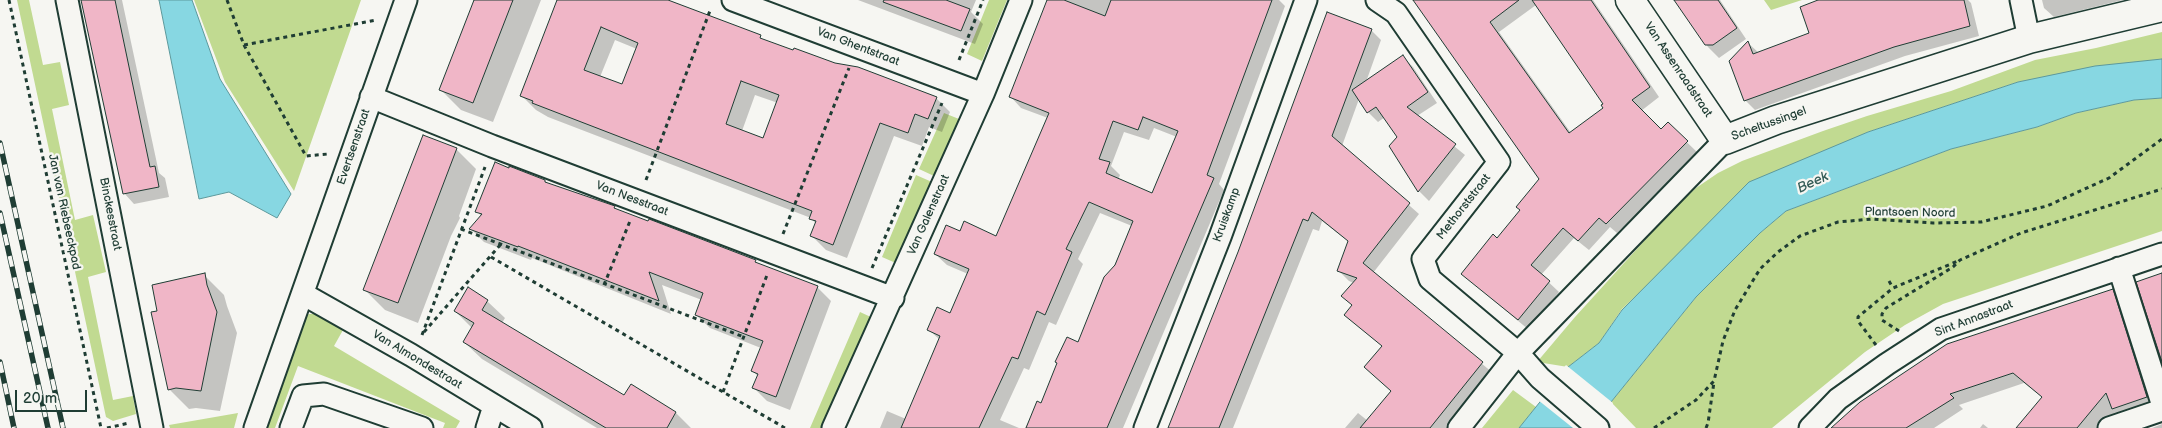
<!DOCTYPE html>
<html>
<head>
<meta charset="utf-8">
<style>
	body { margin:0 }
	#map { position:relative; width:2162px; height:428px; overflow:hidden; background:#f6f6f2; font-family:"Balsamiq Sans",sans-serif }
	canvas { display:block }
	.scale { position:absolute; left:15px; top:390px; width:72px; height:22px; box-sizing:border-box; border:2px solid #1f3d34; border-top:0; padding-left:6px; font-size:15px; line-height:18px; white-space:nowrap; color:#1f3d34; -webkit-text-stroke:4px #f6f6f2; paint-order:stroke }
</style>
</head>
<body>
<div id="map">
<canvas width="2162" height="428"></canvas>
<div class="scale">20 m</div>
</div>
<script>
const ctx = document.querySelector('canvas').getContext('2d');
ctx.lineJoin = 'round';
function fillPath(path, color) {
  ctx.fillStyle = color;
  ctx.fill(path, 'evenodd');
}
function toPath(rows) {
  const path = new Path2D();
  for (const r of rows) {
    path.moveTo(r[0], r[1]);
    for (let i = 2; i < r.length; i += 2) path.lineTo(r[i], r[i + 1]);
  }
  return path;
}
function trace(path, color, width, dash) {
  ctx.strokeStyle = color;
  ctx.lineWidth = width;
  ctx.lineCap = dash ? 'butt' : 'round';
  ctx.setLineDash(dash || []);
  ctx.stroke(path);
}
function label(font, color, halo, rows, align = 'center') {
  ctx.font = font + ' "Balsamiq Sans",sans-serif';
  ctx.lineWidth = 4.5;
  ctx.setLineDash([]);
  ctx.textBaseline = 'middle';
  ctx.strokeStyle = halo;
  ctx.fillStyle = color;
  for (const [text, x, y, turn = 0] of rows) {
    ctx.save();
    ctx.translate(x, y);
    ctx.rotate((+turn || 0) * Math.PI / 180);
    ctx.textAlign = isNaN(turn) ? turn : align;
    if (halo) ctx.strokeText(text, 0, 0);
    ctx.fillText(text, 0, 0);
    ctx.restore();
  }
}
fillPath(toPath([
	[17,0,29,0,43,65,60,62,69,105,52,109,75,220,93,215,106,272,88,277,113,400,133,396,136,414,113,421,106,417],
	[194,0,361,0,294,191,225,82],
	[989,0,1007,0,982,61,967,54],
	[1764,0,1802,0,1771,10],
	[2162,32,2162,59,2018,82,1868,132,1734,197,1684,250,1622,309,1599,343,1568,367,1537,362,1575,317,1675,207,1696,188,1718,173,1742,161,1823,131,1867,116,1951,91,2035,60,2096,48],
	[2162,98,2162,231,1943,304,1905,325,1865,352,1772,428,1636,428,1611,402,1696,297,1760,233,1786,211,1951,149,2037,127,2076,113,2134,100],
	[944,113,959,119,934,176,919,169],
	[916,175,932,182,898,264,882,257],
	[860,312,873,318,826,428,810,428],
	[309,314,315,314,343,330,334,346,460,421,456,428,443,428,445,423,298,366,275,428,264,428,304,316],
	[1513,390,1536,407,1519,428,1482,428],
	[238,413,234,428,170,428,169,425]
]), '#c1da91');
const water = toPath([
	[159,0,192,0,220,79,291,194,277,218,229,192,199,199,159,0],
	[2162,59,2162,98,2134,100,2076,113,2037,127,1951,149,1786,211,1760,233,1696,297,1611,402,1599,428,1519,428,1568,367,1599,343,1622,310,1749,182,1868,132,2018,82,2095,66,2162,59]
]);
fillPath(water, '#87d7e2');
trace(water, '#5d999c', 1);
fillPath(toPath([
	[1566,365,1613,403,1602,428,1573,428,1538,400]
]), '#f6f6f2');
fillPath(toPath([
	[83,0,122,0,159,173,165,178,169,197,134,204,124,193],
	[475,0,541,0,493,122,461,110,441,90],
	[558,0,665,0,794,52,936,98,950,112,942,132,929,127,922,146,894,136,847,258,826,250,812,236,816,224,811,218,548,117,536,110,522,96],
	[615,40,637,49,623,86,600,77],
	[755,95,778,103,763,139,742,131],
	[858,0,976,0,971,12,983,24,975,44],
	[1048,0,1279,0,1285,6,1219,184,1224,190,1123,428,1025,428,1038,403,1042,405,1079,344,1132,226,1100,213,1078,259,1083,264,1056,325,1049,322,1029,370,1024,368,1000,420,1019,428,880,428,887,411,906,419,940,340,929,330,951,315,968,274,947,265,935,254,960,233,997,237,1048,118,1021,108,1010,96],
	[1154,128,1177,137,1153,195,1118,180,1120,175,1111,166,1124,132,1149,140],
	[1415,0,1593,0,1659,97,1641,111,1661,131,1668,124,1697,152,1617,233,1610,227,1589,250,1574,238,1541,275,1559,292,1529,330,1462,274,1497,239,1521,210,1541,180],
	[1536,5,1604,104,1605,109,1571,133,1499,32],
	[1676,0,1720,0,1746,39,1719,58,1708,47],
	[1823,0,1968,0,1971,3,1979,36,1905,56,1755,110,1745,100,1748,43,1759,53,1811,34],
	[2042,0,2123,0,2054,17,2044,8],
	[1371,30,1381,40,1366,82,1403,57,1413,67,1437,103,1417,116,1465,155,1429,201,1419,191,1390,146,1398,137,1385,117,1378,122,1368,112,1359,99,1342,146,1419,214,1373,273,1493,373,1448,428,1345,428,1358,413,1368,421,1392,392,1376,377,1383,347,1345,315,1353,306,1343,296,1354,283,1349,281,1338,270,1349,242,1322,221,1319,231,1313,229,1233,428,1168,428],
	[456,149,476,169,459,216,460,218,451,236,418,323,385,310,365,290],
	[545,181,549,185,614,207,619,211,748,258,760,265,817,287,831,301,790,410,767,401,754,388,758,376,752,371,761,348,710,328,696,315,702,300,662,285,671,314,532,258,531,260,484,242,471,229,481,216,477,211],
	[204,275,224,295,227,306,237,333,220,411,196,408,189,409,169,389],
	[2112,291,2123,301,2158,412,2114,428,2018,428,2043,398,2024,383,1959,405,1963,409,1934,428,1833,428],
	[487,301,505,318,502,323,625,397,631,386,676,413,691,428,597,428,482,359,464,342,472,328,455,311],
	[1983,424,1988,428,1980,428],
	[2162,424,2162,428,2152,428]
]), '#0003');
const building = toPath([
	[81,0,115,0,150,167,155,166,159,187,123,194,81,0],
	[474,0,513,0,473,103,439,90,474,0],
	[557,0,668,0,761,35,760,38,793,50,794,48,835,63,858,67,937,97,928,119,915,114,908,133,880,123,833,245,810,236,816,221,809,219,812,211,532,103,533,101,520,96,557,0],
	[601,27,638,43,622,84,584,70,601,27],
	[741,81,779,95,763,138,726,124,741,81],
	[884,0,946,0,970,9,961,31,883,2,884,0],
	[1047,0,1064,0,1105,16,1111,0,1272,0,1207,175,1214,178,1107,428,1026,428,1037,401,1041,403,1057,363,1055,362,1067,337,1078,342,1104,277,1115,265,1133,221,1089,202,1066,249,1072,252,1045,315,1037,311,1018,359,1012,357,979,428,901,428,940,336,927,330,937,307,950,313,969,269,934,254,946,225,960,231,964,221,996,236,1049,113,1009,97,1047,0],
	[1143,117,1178,131,1152,193,1106,173,1110,162,1099,159,1113,121,1138,130,1143,117],
	[1413,0,1519,0,1490,22,1569,133,1603,108,1601,105,1603,104,1532,0,1591,0,1650,87,1632,100,1661,129,1668,122,1688,141,1606,224,1599,218,1578,241,1563,228,1531,265,1550,281,1518,320,1461,274,1493,234,1497,238,1520,210,1516,207,1539,179,1413,0],
	[1674,0,1718,0,1737,28,1713,45,1705,45,1674,0],
	[1818,0,1964,0,1970,26,1894,47,1744,101,1729,61,1748,41,1753,54,1809,33,1800,7,1818,0],
	[1327,12,1372,29,1332,136,1410,203,1363,263,1483,362,1430,428,1360,428,1391,391,1364,367,1382,346,1344,315,1352,305,1341,296,1357,278,1337,271,1348,241,1312,212,1308,221,1303,219,1219,428,1168,428,1238,252,1327,12],
	[1403,55,1428,92,1407,107,1456,144,1418,192,1389,146,1397,137,1376,107,1367,113,1352,90,1403,55],
	[423,135,457,148,398,303,363,290,423,135],
	[495,162,509,168,509,166,545,180,545,182,615,206,614,208,648,221,649,219,748,257,756,260,755,262,818,286,776,397,752,388,758,374,751,371,763,341,695,315,703,293,649,272,659,301,518,246,518,247,469,229,482,214,475,212,495,162],
	[205,273,207,285,217,312,201,391,176,388,168,390,151,312,157,311,152,285,205,273],
	[2162,273,2162,362,2136,282,2162,273],
	[468,287,488,300,482,310,624,395,631,384,676,412,667,428,606,428,463,342,474,323,454,311,468,287],
	[2113,289,2147,397,2112,409,2106,393,2077,428,2016,428,2042,397,2013,373,1950,394,1954,398,1906,428,1831,428,1860,402,1947,344,2113,289]
]);
fillPath(building, '#f0b6c7');
trace(building, '#1f3d34', 1);
const minor = toPath([
	[67,0,152,428],
	[733,0,983,94],
	[1377,0,1396,13,1499,162,1423,259,1430,279,1518,353,1540,378,1598,428],
	[2021,0,2029,39],
	[371,97,492,146,893,298],
	[2119,268,2162,403],
	[303,294,411,355,531,428],
	[255,428,406,0],
	[291,428,303,396,324,394,422,428],
	[487,428,494,406],
	[833,428,983,94,1021,0],
	[1145,428,1220,237,1306,0],
	[1459,428,1518,353,1725,140],
	[1810,428,1838,399,1887,364,1941,329,2162,254],
	[2109,428,2162,410]
]);
const tertiary = toPath([
	[1630,0,1725,140,1776,120,2029,39,2162,7]
]);
trace(minor, '#1f3d34', 25);
trace(tertiary, '#1f3d34', 31);
trace(toPath([
	[9,0,101,428],
	[227,0,244,45,306,156,328,154],
	[244,45,376,20],
	[959,60,983,0],
	[646,180,711,8],
	[461,229,744,337],
	[783,234,849,68],
	[491,257,785,428],
	[872,268,942,103],
	[1889,281,1893,288],
	[604,285,630,221],
	[1899,331,1882,320,1882,314,1886,308,1953,267,1960,260,2021,233,2162,189],
	[424,332,501,244],
	[422,335,485,167],
	[1876,345,1858,321,1858,317,1893,288,1958,261],
	[723,392,767,275],
	[107,428,129,423],
	[1654,428,1696,400,1714,381,1723,341,1735,310,1760,269,1778,252,1800,236,1838,222,1872,219,1933,223,1981,222,2047,206,2109,178,2162,139],
	[1706,428,1708,423,1714,382]
]), '#1f3d34', 3, [4, 4]);
trace(minor, '#f6f6f2', 21);
trace(tertiary, '#f6f6f2', 28);
const rail = toPath([
	[0,143,63,428],
	[0,213,48,428],
	[0,362,14,428]
]);
trace(rail, '#1f3d34', 5.5);
trace(rail, '#f6f6f2', 4, [11]);
label('12px', '#1f3d34', '#f6f6f2', [
	["Van Ghentstraat",858,47,21],
	["Van Assenraadstraat",1678,70,56],
	["Scheltussingel",1769,124,-20],
	["Evertsenstraat",354,147,-71],
	["Van Nesstraat",632,199,21],
	["Methorststraat",1464,207,-52],
	["Jan van Riebeeckpad",64,212,78],
	["Plantsoen Noord",1910,213,1],
	["Binckesstraat",110,214,79],
	["Van Galenstraat",929,215,-66],
	["Kruiskamp",1227,215,-70],
	["Sint Annastraat",1974,319,-21],
	["Van Almondestraat",417,360,31]
]);
label('italic 14px', '#345c57', '#f6f6f2', [
	["Beek",1813,183,-25]
]);
</script>
</body>
</html>
